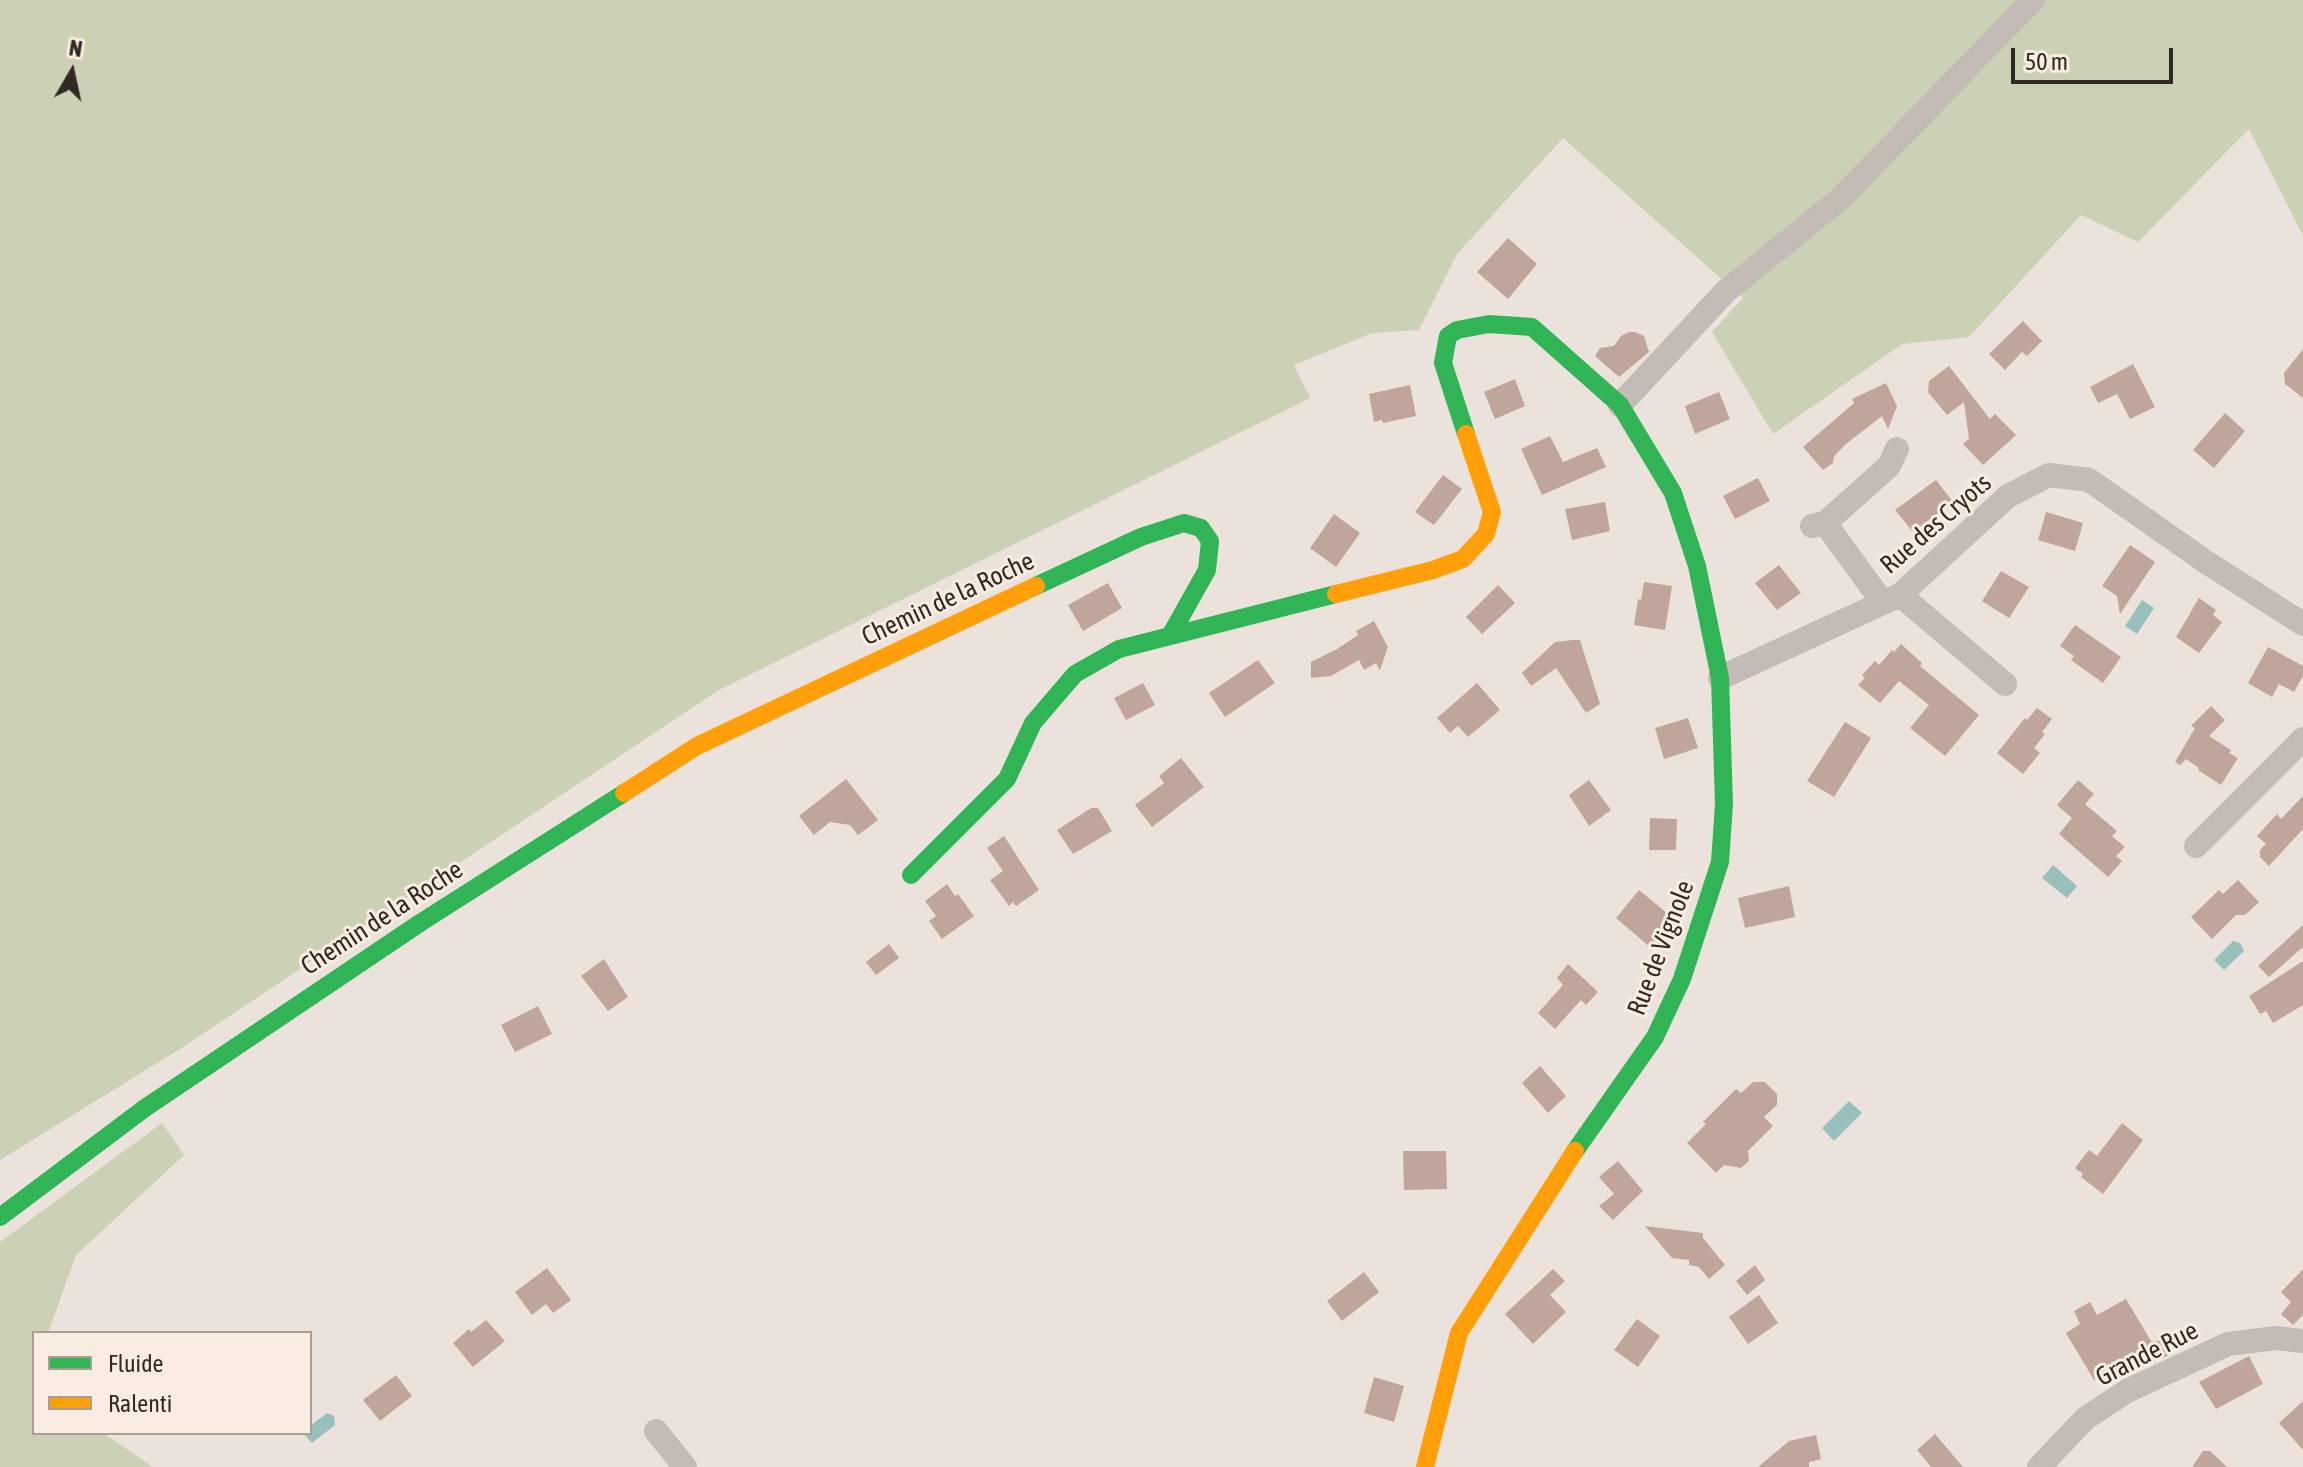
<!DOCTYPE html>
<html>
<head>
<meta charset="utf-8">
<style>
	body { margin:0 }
	#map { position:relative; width:2303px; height:1467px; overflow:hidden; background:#ebe3db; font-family:"Asap Condensed",sans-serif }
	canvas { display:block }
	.legend { position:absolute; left:32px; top:1331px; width:280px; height:104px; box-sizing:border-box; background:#f9ede1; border:2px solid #aa9e95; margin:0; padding:10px 14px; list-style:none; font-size:24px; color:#332824 }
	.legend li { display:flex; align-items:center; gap:16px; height:40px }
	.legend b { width:40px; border:2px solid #aa9e95 }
	.north { position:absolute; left:32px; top:32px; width:80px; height:80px; -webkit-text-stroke:6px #f9ede1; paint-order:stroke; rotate:9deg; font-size:22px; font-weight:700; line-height:32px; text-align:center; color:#332824 }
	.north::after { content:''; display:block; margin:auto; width:28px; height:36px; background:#332824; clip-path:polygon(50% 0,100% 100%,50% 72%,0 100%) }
	.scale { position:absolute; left:2011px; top:48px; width:162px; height:36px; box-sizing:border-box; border:4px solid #332824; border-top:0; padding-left:10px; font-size:24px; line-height:28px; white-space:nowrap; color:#332824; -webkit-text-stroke:6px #f9ede1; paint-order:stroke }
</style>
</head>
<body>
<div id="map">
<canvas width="2303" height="1467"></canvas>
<ul class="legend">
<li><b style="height:10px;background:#30b455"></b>Fluide</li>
<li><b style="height:10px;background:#ff9f0a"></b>Ralenti</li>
</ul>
<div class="north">N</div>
<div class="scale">50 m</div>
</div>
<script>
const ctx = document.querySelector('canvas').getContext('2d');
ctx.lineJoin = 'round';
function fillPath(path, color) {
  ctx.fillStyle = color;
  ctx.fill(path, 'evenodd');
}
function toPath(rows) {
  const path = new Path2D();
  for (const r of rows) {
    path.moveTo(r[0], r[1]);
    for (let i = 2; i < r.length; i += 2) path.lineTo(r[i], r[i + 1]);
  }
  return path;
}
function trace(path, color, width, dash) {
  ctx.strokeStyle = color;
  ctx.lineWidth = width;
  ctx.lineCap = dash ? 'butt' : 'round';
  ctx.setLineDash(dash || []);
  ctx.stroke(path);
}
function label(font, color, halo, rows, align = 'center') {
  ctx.font = font + ' "Asap Condensed",sans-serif';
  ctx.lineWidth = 6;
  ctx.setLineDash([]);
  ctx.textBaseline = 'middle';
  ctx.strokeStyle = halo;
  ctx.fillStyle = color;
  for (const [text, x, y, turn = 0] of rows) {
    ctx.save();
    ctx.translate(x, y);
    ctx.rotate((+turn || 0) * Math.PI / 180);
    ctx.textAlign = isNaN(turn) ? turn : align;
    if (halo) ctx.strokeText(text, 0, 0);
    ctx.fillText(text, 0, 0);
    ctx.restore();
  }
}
fillPath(toPath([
	[0,0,2303,0,2303,236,2249,129,2138,242,2081,215,1969,337,1902,344,1773,434,1712,332,1743,298,1563,138,1457,254,1419,330,1372,333,1294,365,1310,398,719,690,183,1047,0,1160],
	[162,1123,184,1155,76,1255,48,1333,34,1333,34,1433,103,1433,153,1467,0,1467,0,1242]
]), '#ccd0b4');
fillPath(toPath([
	[2142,600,2154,608,2137,634,2125,626],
	[2053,865,2077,886,2067,898,2042,878],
	[2233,941,2240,943,2244,951,2224,970,2214,960],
	[1849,1101,1862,1113,1834,1141,1822,1128],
	[327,1413,334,1416,335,1425,312,1443,303,1433,310,1433,310,1426]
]), '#97bfbc');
fillPath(toPath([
	[1508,238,1537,264,1508,299,1477,272],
	[2023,321,2042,341,2027,356,2022,352,2005,370,1989,354],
	[1629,332,1635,332,1644,336,1649,352,1619,377,1595,356,1600,348,1614,346,1621,336],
	[2303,349,2303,398,2285,384,2284,373],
	[2133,364,2155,407,2130,419,2117,394,2098,403,2090,387],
	[1949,366,1990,419,1995,414,2016,435,1983,465,1963,444,1969,439,1964,402,1947,415,1928,392,1929,381],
	[1515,379,1525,406,1495,419,1484,392],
	[1886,383,1897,406,1888,429,1882,416,1846,444,1834,456,1833,463,1823,470,1803,447,1854,403,1852,399],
	[1410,385,1416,416,1383,423,1382,420,1374,422,1369,394],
	[1719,392,1730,419,1695,434,1685,406],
	[2225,413,2245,431,2214,468,2193,450],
	[1550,436,1563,462,1597,448,1606,467,1542,495,1521,449],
	[1443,475,1462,489,1434,525,1415,512],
	[1758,478,1770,501,1735,519,1723,496],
	[1936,480,1953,502,1913,532,1895,510],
	[1605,502,1610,531,1572,540,1565,509],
	[2046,512,2083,523,2075,551,2038,540],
	[1334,514,1360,533,1336,567,1310,548],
	[2130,545,2155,562,2120,614,2117,596,2102,586],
	[1779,565,1801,593,1777,610,1755,583],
	[2001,571,2029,587,2009,618,1982,601],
	[1644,582,1672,586,1665,630,1634,625,1638,599,1641,600],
	[1108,583,1122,608,1083,631,1068,605],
	[1498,585,1515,603,1482,634,1466,617],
	[2199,598,2216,610,2213,615,2222,622,2199,653,2176,637],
	[1374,621,1388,647,1380,670,1376,663,1364,670,1359,660,1331,676,1311,678,1311,662,1337,649,1358,635,1356,631],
	[2075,625,2121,657,2103,683,2071,660,2074,656,2060,646],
	[1573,640,1580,640,1600,704,1586,713,1556,668,1531,686,1522,673,1555,642],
	[1901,644,1922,663,1920,666,1979,715,1945,756,1910,728,1929,705,1899,681,1880,703,1858,685,1865,678,1862,675,1875,661,1879,665,1892,650,1894,652],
	[2268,647,2303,666,2303,676,2294,692,2279,684,2272,697,2248,683],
	[1258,660,1275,683,1225,717,1209,693],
	[1143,683,1155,705,1126,720,1114,698],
	[1477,683,1500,710,1468,737,1458,726,1450,733,1437,718],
	[2211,706,2225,720,2209,736,2231,750,2229,753,2238,758,2221,785,2198,770,2199,768,2186,759,2180,765,2175,762,2195,728,2191,726],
	[2037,708,2052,719,2042,732,2045,734,2034,748,2040,753,2023,774,1997,753,2025,718,2027,720],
	[1688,718,1698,748,1664,759,1655,728],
	[1845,722,1871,738,1834,797,1807,781],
	[1181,758,1204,787,1152,827,1135,805,1164,783,1159,776],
	[846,779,878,820,858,835,850,825,830,822,814,835,799,816],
	[1589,780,1611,810,1589,826,1569,795],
	[2078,780,2094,794,2085,804,2117,831,2112,836,2125,847,2116,856,2122,861,2108,877,2059,834,2072,818,2057,805],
	[2303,796,2303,829,2269,866,2260,857,2260,850,2266,844,2257,836,2277,814,2281,819],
	[1091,808,1098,808,1112,831,1073,854,1057,830],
	[1650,818,1677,819,1676,850,1649,850],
	[1004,836,1039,890,1016,906,1013,902,1009,906,990,880,1003,871,987,848],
	[2238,880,2259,902,2245,915,2236,915,2212,939,2191,917,2219,890,2223,894],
	[947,884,955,896,958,894,974,916,942,939,929,921,936,916,925,901],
	[1789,886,1795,917,1745,928,1738,898],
	[1639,890,1674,919,1651,948,1616,918],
	[2303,925,2303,947,2269,977,2258,966],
	[889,944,899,958,876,975,866,962],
	[604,959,628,997,608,1011,581,976],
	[2303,961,2303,1005,2273,1023,2266,1011,2260,1014,2249,996],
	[1568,964,1598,992,1586,1005,1581,1000,1555,1029,1538,1013,1563,985,1557,978],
	[538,1006,552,1034,515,1052,501,1025],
	[1540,1066,1566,1096,1548,1113,1522,1083],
	[1753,1082,1765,1082,1777,1094,1777,1105,1764,1117,1773,1126,1748,1151,1749,1161,1741,1168,1724,1165,1716,1173,1687,1143,1706,1124,1703,1122,1736,1089,1741,1093],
	[2122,1123,2143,1140,2103,1194,2081,1177,2083,1174,2075,1168,2089,1150,2097,1156],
	[1403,1151,1446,1151,1447,1189,1404,1190],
	[1618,1161,1643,1191,1613,1220,1599,1206,1614,1194,1599,1177],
	[1645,1226,1703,1233,1703,1238,1725,1265,1709,1279,1699,1267,1689,1265,1689,1260,1672,1258],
	[1755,1265,1765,1280,1747,1295,1736,1281],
	[547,1268,571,1300,553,1313,546,1304,532,1315,515,1292],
	[1553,1269,1565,1281,1550,1295,1566,1312,1533,1344,1505,1314],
	[2303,1269,2303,1315,2293,1325,2281,1314,2291,1302,2281,1292],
	[1364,1272,1379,1292,1342,1321,1327,1301],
	[1759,1295,1778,1323,1748,1344,1729,1317],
	[2126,1299,2151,1341,2161,1341,2169,1355,2142,1367,2136,1356,2094,1380,2066,1333,2080,1324,2074,1311,2090,1302,2097,1315],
	[1637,1319,1660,1336,1638,1367,1614,1350],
	[486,1320,505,1341,473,1367,453,1343,469,1329,471,1332],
	[2249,1356,2263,1384,2216,1409,2199,1382],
	[396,1375,412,1396,380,1421,363,1400],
	[1374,1377,1404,1386,1394,1422,1364,1413],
	[2303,1401,2303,1450,2279,1423],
	[1935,1434,1963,1467,1931,1467,1917,1450],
	[1816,1435,1821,1459,1809,1462,1809,1467,1758,1467,1789,1441],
	[2203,1451,2210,1451,2227,1467,2192,1467]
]), '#c0a59c');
trace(toPath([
	[1620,405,1726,291,1840,199,2033,0],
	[1825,523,1883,603],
	[1812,526,1825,523,1889,466,1897,449],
	[1900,595,2005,684],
	[1720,678,1900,595,2008,496,2049,475,2089,480,2206,562,2303,624],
	[2196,846,2303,739],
	[656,1431,685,1467],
	[2039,1467,2086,1418,2127,1391,2228,1344,2276,1338,2303,1341]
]), '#c3bbb5', 24);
trace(toPath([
	[1466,434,1443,363,1448,336,1457,330,1489,324,1532,327,1620,405,1673,493,1697,566,1720,678,1724,804,1720,862,1682,979,1655,1037,1575,1151],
	[1036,586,1141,537,1184,523,1201,528,1210,541,1207,570,1170,636],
	[911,875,1007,779,1033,723,1075,674,1119,649,1336,594],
	[0,1217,145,1108,420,923,624,793]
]), '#30b455', 18);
trace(toPath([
	[1336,594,1433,570,1463,559,1486,534,1492,512,1466,434],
	[624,793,697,746,1036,586],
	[1425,1467,1459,1333,1575,1151]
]), '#ff9f0a', 18);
label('26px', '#332824', '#f9ede1', [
	["Rue des Cryots",1936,524,-41],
	["Chemin de la Roche",948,599,-25],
	["Chemin de la Roche",382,918,-33],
	["Rue de Vignole",1661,948,-69],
	["Grande Rue",2147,1354,-27]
]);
</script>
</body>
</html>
